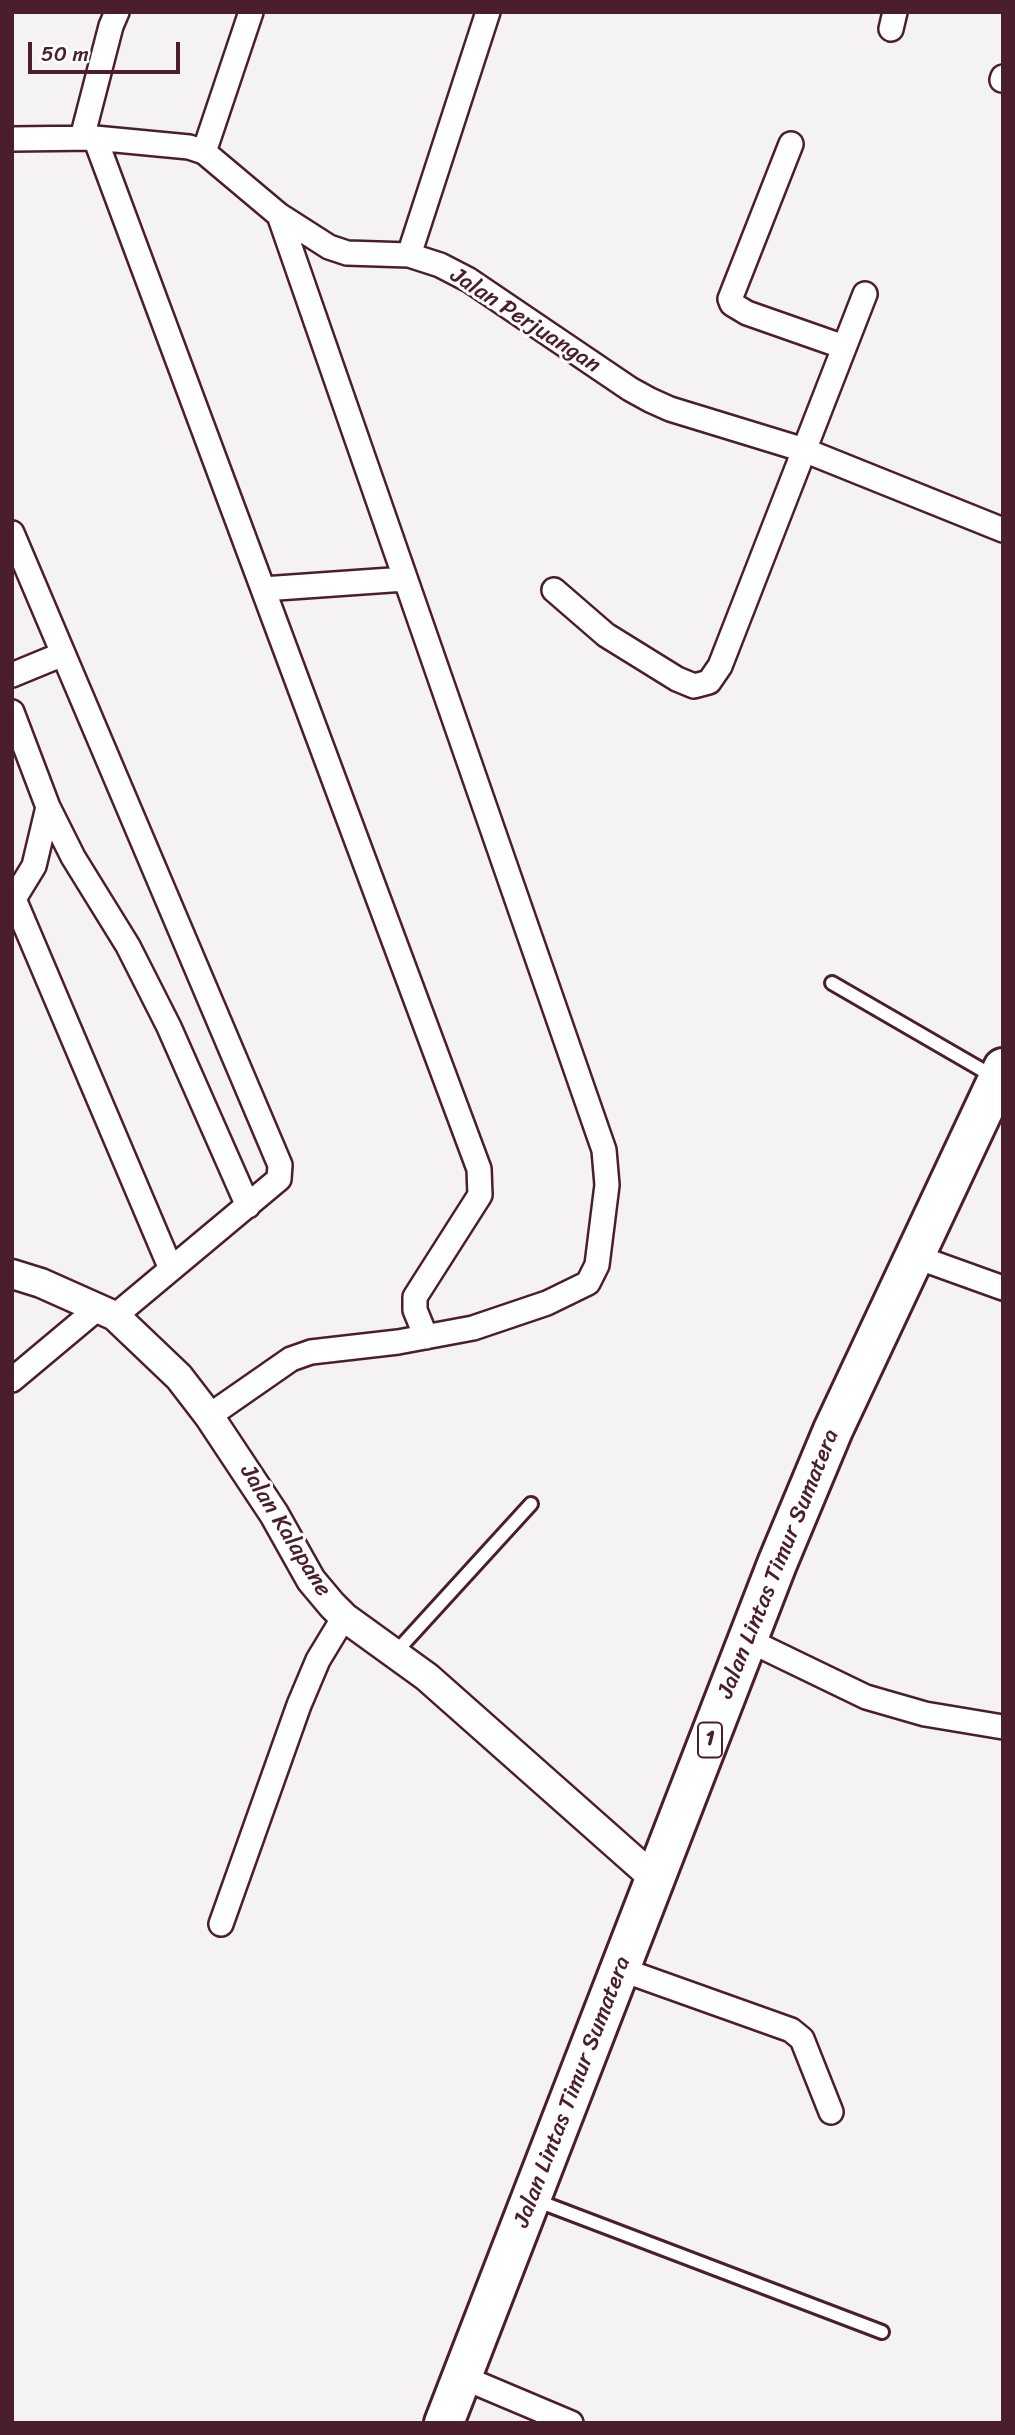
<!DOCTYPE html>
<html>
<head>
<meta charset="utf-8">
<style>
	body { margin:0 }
	#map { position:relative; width:1015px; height:2435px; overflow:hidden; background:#f4f2f2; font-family:Sriracha,sans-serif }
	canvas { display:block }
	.frame { position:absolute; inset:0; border:14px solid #4a1f2b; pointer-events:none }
	.scale { position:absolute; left:28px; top:42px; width:152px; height:32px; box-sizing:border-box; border:4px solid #4a1f2b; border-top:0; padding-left:9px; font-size:21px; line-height:24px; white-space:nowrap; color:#4a1f2b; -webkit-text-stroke:5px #fff; paint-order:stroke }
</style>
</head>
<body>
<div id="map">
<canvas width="1015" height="2435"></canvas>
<div class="frame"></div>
<div class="scale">50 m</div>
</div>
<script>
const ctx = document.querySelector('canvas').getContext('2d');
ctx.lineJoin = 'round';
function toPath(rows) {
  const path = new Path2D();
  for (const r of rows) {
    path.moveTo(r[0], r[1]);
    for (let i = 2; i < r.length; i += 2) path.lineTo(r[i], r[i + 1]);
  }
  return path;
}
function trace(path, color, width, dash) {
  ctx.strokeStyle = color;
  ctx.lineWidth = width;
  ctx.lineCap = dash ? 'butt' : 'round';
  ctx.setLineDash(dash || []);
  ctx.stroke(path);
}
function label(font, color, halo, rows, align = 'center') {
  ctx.font = font + ' Sriracha,sans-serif';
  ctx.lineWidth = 6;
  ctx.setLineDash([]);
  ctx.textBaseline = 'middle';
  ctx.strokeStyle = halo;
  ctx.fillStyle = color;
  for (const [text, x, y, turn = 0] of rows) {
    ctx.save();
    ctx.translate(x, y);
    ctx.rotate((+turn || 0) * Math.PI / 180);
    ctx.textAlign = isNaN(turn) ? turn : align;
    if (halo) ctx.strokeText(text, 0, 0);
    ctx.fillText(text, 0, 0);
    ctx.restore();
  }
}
const service = toPath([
	[832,983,996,1078],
	[395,1653,531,1504],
	[535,2200,882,2332]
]);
const minor = toPath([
	[891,29,895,12],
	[1002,80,1003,77],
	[82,138,111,26,117,12],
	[95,138,479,1169,480,1195,415,1297,415,1310,426,1337],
	[12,139,95,138,189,147,204,152,279,215,329,247,347,253,409,255,440,265,469,280,630,389,650,400,670,409,804,450,1003,530],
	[791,144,730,299,732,304,747,313,844,347],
	[204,152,251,12],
	[409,255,488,12],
	[12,533,280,1165,279,1179,115,1316],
	[263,589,405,579],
	[554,590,606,635,677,679,694,686,709,682,720,666,865,294],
	[12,675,63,654],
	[12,712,48,807,73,857,128,946,169,1027,248,1206],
	[14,899,171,1269],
	[12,902,34,866,48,807],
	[914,1256,1003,1288],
	[12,1380,98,1308],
	[209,1416,291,1359,311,1352,398,1342,473,1328,547,1303,588,1283,597,1265,607,1185,604,1150,279,215],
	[748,1640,866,1697,925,1714,1003,1727],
	[221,1924,299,1705,318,1660,344,1617],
	[620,1969,791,2030,802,2039,831,2112],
	[462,2377,571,2423]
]);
const tertiary = toPath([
	[12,1274,41,1283,115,1316,179,1377,209,1416,274,1514,311,1580,332,1605,344,1617,427,1677,655,1879]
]);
const trunk = toPath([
	[444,2423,777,1564,833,1430,1003,1068]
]);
trace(service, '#4a1f2b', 18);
trace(minor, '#4a1f2b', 28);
trace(tertiary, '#4a1f2b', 33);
trace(trunk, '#4a1f2b', 44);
trace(service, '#fff', 12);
trace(minor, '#fff', 23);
trace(tertiary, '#fff', 28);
trace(trunk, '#fff', 38);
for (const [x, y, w] of [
	[710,1740,24]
]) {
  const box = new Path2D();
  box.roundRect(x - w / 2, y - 17.5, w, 35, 5);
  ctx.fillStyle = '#fff';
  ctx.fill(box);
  trace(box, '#4a1f2b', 2);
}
label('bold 21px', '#4a1f2b', null, [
	["1",710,1740]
]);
label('23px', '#4a1f2b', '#fff', [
	["Jalan Perjuangan",525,321,33],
	["Jalan Kalapane",285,1531,58],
	["Jalan Lintas Timur Sumatera",779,1564,-68],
	["Jalan Lintas Timur Sumatera",573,2092,-69]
]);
</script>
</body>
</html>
